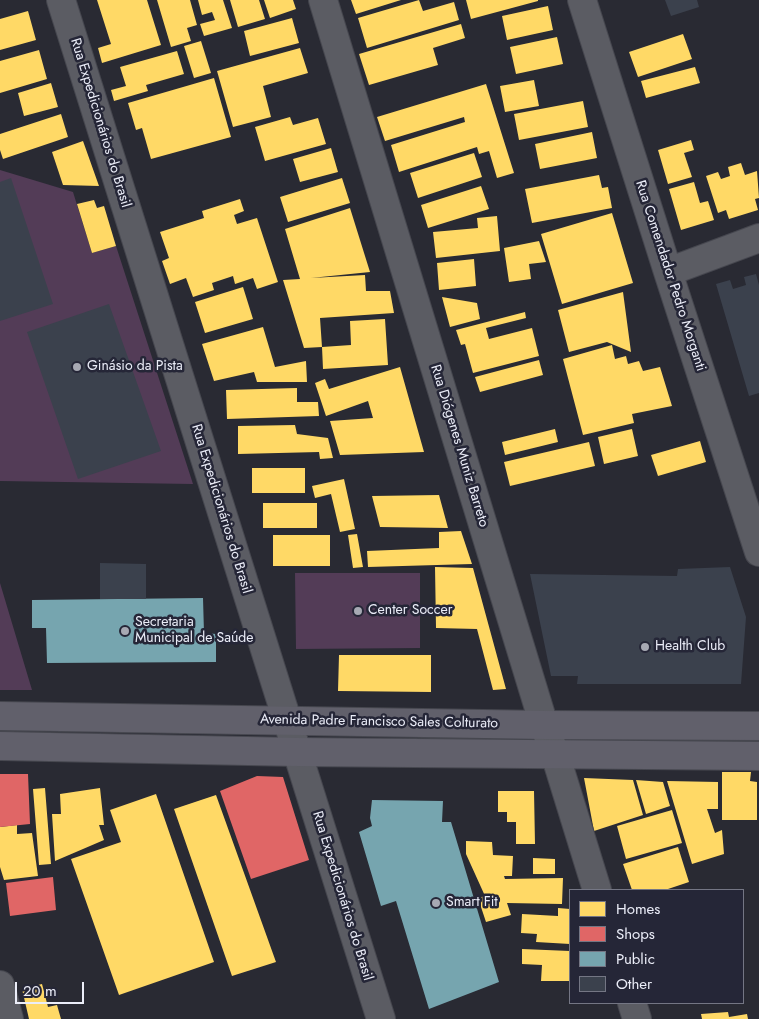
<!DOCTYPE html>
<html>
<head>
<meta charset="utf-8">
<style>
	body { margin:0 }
	#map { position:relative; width:759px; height:1019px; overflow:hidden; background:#292a33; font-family:Jost,sans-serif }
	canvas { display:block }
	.legend { position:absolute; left:569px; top:889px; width:175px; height:115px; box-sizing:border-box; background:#252637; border:1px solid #747684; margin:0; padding:6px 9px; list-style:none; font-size:15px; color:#ebedf8 }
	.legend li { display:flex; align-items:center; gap:10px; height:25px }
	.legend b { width:25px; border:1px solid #747684 }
	.scale { position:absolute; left:15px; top:982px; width:69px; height:22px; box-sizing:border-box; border:2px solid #ebedf8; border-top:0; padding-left:6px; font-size:15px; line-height:18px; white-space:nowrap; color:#ebedf8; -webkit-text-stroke:4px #252637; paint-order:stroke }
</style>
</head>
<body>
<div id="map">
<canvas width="759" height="1019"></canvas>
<ul class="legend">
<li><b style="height:14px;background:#ffd966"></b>Homes</li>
<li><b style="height:14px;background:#e06666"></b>Shops</li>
<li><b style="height:14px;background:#76a5af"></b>Public</li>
<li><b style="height:14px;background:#3b414d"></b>Other</li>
</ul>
<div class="scale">20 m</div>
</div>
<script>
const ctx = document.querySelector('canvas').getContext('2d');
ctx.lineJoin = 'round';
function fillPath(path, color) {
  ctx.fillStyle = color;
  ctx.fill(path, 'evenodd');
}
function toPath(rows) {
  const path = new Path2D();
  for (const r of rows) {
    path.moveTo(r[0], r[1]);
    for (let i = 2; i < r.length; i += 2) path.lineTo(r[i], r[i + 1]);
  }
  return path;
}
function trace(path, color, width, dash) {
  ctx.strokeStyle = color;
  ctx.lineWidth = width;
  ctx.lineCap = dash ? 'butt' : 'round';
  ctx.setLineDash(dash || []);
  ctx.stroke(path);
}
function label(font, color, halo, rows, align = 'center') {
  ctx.font = font + ' Jost,sans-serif';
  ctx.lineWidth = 5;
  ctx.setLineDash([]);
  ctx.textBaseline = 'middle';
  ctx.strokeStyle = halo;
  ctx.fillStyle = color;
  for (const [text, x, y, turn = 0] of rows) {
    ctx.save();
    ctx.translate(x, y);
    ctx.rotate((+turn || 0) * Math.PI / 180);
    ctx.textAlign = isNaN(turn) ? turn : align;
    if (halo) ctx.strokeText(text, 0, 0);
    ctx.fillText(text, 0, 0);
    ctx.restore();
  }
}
fillPath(toPath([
	[0,170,73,192,92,253,116,246,193,484,0,481],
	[295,573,420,573,420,648,296,649],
	[0,583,32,690,0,690]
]), '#533c57');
fillPath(toPath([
	[97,0,147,0,161,45,102,63,98,48,111,44],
	[157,0,190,0,197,25,187,28,191,41,171,47],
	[198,0,223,0,232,28,204,36,200,24,215,20,212,12,202,15],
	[230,0,259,0,265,19,238,27],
	[264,0,293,0,296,9,270,18],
	[351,0,401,0,356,14],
	[419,0,423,11,454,2,459,20,367,48,358,18],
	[466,0,538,0,538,1,471,19],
	[548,6,553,30,507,40,502,16],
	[28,11,36,40,0,50,0,19],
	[292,18,299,43,250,56,244,31],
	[461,24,465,38,433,48,438,65,369,85,359,54],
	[683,34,692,59,638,77,629,52],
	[557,37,563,64,516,74,510,47],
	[201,41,211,73,194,78,184,46],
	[300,48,308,73,263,86,271,117,233,127,217,71],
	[39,50,47,79,0,93,0,61],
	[177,51,184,74,146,85,148,91,114,101,111,90,126,86,120,67],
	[695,67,700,83,646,98,641,81],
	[214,78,231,137,151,159,142,128,136,130,128,103],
	[534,80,539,106,505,112,500,86],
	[51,83,58,107,24,116,18,93],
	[486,84,514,173,497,178,489,151,479,154,477,147,399,172,391,145,465,122,464,117,385,141,377,117],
	[583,101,588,127,519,140,514,114],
	[61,114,68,137,3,159,0,150,0,134],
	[290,117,293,125,318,118,326,144,265,161,255,127],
	[592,132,597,158,540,169,535,144],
	[691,140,694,150,684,153,692,177,668,184,658,150],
	[83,141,99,186,63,185,52,152],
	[331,148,338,172,300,182,293,159],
	[474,153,482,177,418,198,410,173],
	[741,163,745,175,757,171,759,198,755,199,758,210,729,219,726,210,718,213,706,176,718,172,721,179,730,176,728,167],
	[599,175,602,188,608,187,612,208,532,223,525,189],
	[342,178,350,203,288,222,280,197],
	[694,182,700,203,708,201,714,220,681,230,669,189],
	[481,186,489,209,428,228,421,205],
	[240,199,244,211,234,215,237,224,257,218,278,282,257,289,253,278,235,284,233,276,212,283,214,290,193,297,186,278,170,284,162,261,169,258,160,232,204,218,202,211],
	[94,200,97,208,104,206,116,246,92,253,77,204],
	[350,208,370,272,311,278,365,275,366,291,390,291,394,313,320,318,322,347,304,348,283,280,300,279,285,229],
	[612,213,633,283,562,304,541,234],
	[497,216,500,251,436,258,433,232,478,228,477,218],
	[539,241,546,262,529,264,531,279,509,282,504,248],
	[474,259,476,286,439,290,437,263],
	[243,287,253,319,205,333,195,302],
	[623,292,631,352,607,342,569,352,558,310],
	[442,297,477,303,480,319,450,327],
	[525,312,526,318,486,328,489,339,532,328,539,356,473,373,465,344,461,345,456,330],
	[385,319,388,365,323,369,322,347,351,345,350,321],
	[263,327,275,367,306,361,307,382,257,382,254,372,214,381,202,344],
	[612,345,615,359,626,356,628,364,639,361,643,371,660,367,672,406,632,414,634,423,583,435,563,359],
	[539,360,543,375,480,392,475,377],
	[400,367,424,452,340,455,330,421,373,418,368,401,326,416,315,383,325,379,329,389],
	[297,388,297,402,318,402,319,416,227,419,226,390],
	[295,425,297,434,328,438,333,458,320,459,319,452,238,454,238,426],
	[555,429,558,442,505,455,502,442],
	[632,429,638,456,604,464,598,437],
	[700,441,706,462,658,476,651,455],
	[589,442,595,466,510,486,504,462],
	[252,468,305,468,305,493,252,493],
	[344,479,355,529,340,532,331,494,315,498,312,486],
	[439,495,448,528,380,527,372,496],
	[263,503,317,503,317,528,263,528],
	[461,531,472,564,368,567,367,551,439,548,439,532],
	[357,534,363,567,353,568,348,535],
	[273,535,330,535,330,566,273,566],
	[435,567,473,568,506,689,493,690,477,629,436,628],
	[339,655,431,655,431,692,338,691],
	[722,772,751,772,750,781,757,782,757,820,722,820],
	[584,778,633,780,643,815,594,831],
	[636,780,663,782,670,806,646,814],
	[667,781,718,782,718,809,707,809,715,833,722,830,724,854,692,864],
	[45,788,51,864,39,865,33,789],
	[100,788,104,825,99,825,104,840,55,861,52,814,61,814,60,794],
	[498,791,534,791,535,844,516,844,516,822,507,822,507,812,498,812],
	[156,794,214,962,119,995,71,859,121,842,110,810],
	[216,795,276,962,232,976,174,809],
	[672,810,682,843,626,859,617,826],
	[17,825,17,834,32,833,38,876,4,880,0,867,0,827],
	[466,841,492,842,493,855,513,856,512,876,504,876,505,879,563,878,562,904,507,903,511,915,486,922,478,898,485,896,466,854],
	[678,847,689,882,665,890,632,890,623,864],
	[533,858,555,859,555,874,533,874],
	[558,908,570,909,570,944,536,942,537,934,521,933,522,914,558,916],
	[522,949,570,951,570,981,541,981,542,965,522,964],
	[42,984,48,1007,57,1005,61,1019,29,1019,22,989],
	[728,1012,729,1017,747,1014,748,1019,702,1019,701,1014]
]), '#ffd966');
fillPath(toPath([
	[0,774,28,774,30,824,0,827],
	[257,776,283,777,309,860,251,879,220,791],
	[53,877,56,910,10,916,6,883]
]), '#e06666');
fillPath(toPath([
	[203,598,204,633,216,634,216,662,47,663,46,628,32,628,32,600],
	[372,800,443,801,442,822,451,822,499,982,429,1009,396,901,381,906,359,832,372,826,370,818]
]), '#76a5af');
fillPath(toPath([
	[665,0,697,0,699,7,671,16],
	[11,178,53,304,0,321,0,182],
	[756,274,759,285,759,393,749,396,716,284,730,280,733,289,746,285,744,277],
	[109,304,161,451,78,479,27,332],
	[100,563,146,564,146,599,100,599],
	[730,567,746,617,741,684,577,684,578,676,551,676,530,574,677,576,678,569]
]), '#3b414d');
const minor = toPath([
	[61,0,381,1019],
	[323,0,544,725,555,754,597,890],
	[582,0,668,272,759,552],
	[668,272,759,238],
	[0,985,9,1019],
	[632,1003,637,1019]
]);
const major = toPath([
	[0,716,544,725,759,726],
	[0,746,297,752,759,756]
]);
trace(minor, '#46474f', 30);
trace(major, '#46474f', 30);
trace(minor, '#5b5c63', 28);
trace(major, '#61606b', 28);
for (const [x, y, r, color] of [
	[77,367,5,"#a7a9b3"],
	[358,611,5,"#a7a9b3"],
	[125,631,5,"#a7a9b3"],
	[645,647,5,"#a7a9b3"],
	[436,903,5,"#a7a9b3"]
]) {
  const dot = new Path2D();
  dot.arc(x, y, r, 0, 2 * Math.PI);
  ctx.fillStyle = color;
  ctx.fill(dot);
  trace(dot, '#252637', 2);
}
label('14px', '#ebedf8', '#252637', [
	["Rua Expedicionários do Brasil",100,123,73],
	["Rua Comendador Pedro Morganti",670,276,72],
	["Rua Diógenes Muniz Barreto",459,446,73],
	["Rua Expedicionários do Brasil",221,509,73],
	["Avenida Padre Francisco Sales Colturato",379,722,1],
	["Rua Expedicionários do Brasil",342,896,73]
]);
label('14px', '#ebedf8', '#252637', [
	["Ginásio da Pista",87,367],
	["Center Soccer",368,611],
	["Secretaria",135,623],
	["Municipal de Saúde",135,639],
	["Health Club",655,647],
	["Smart Fit",446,903]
], 'left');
</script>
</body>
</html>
